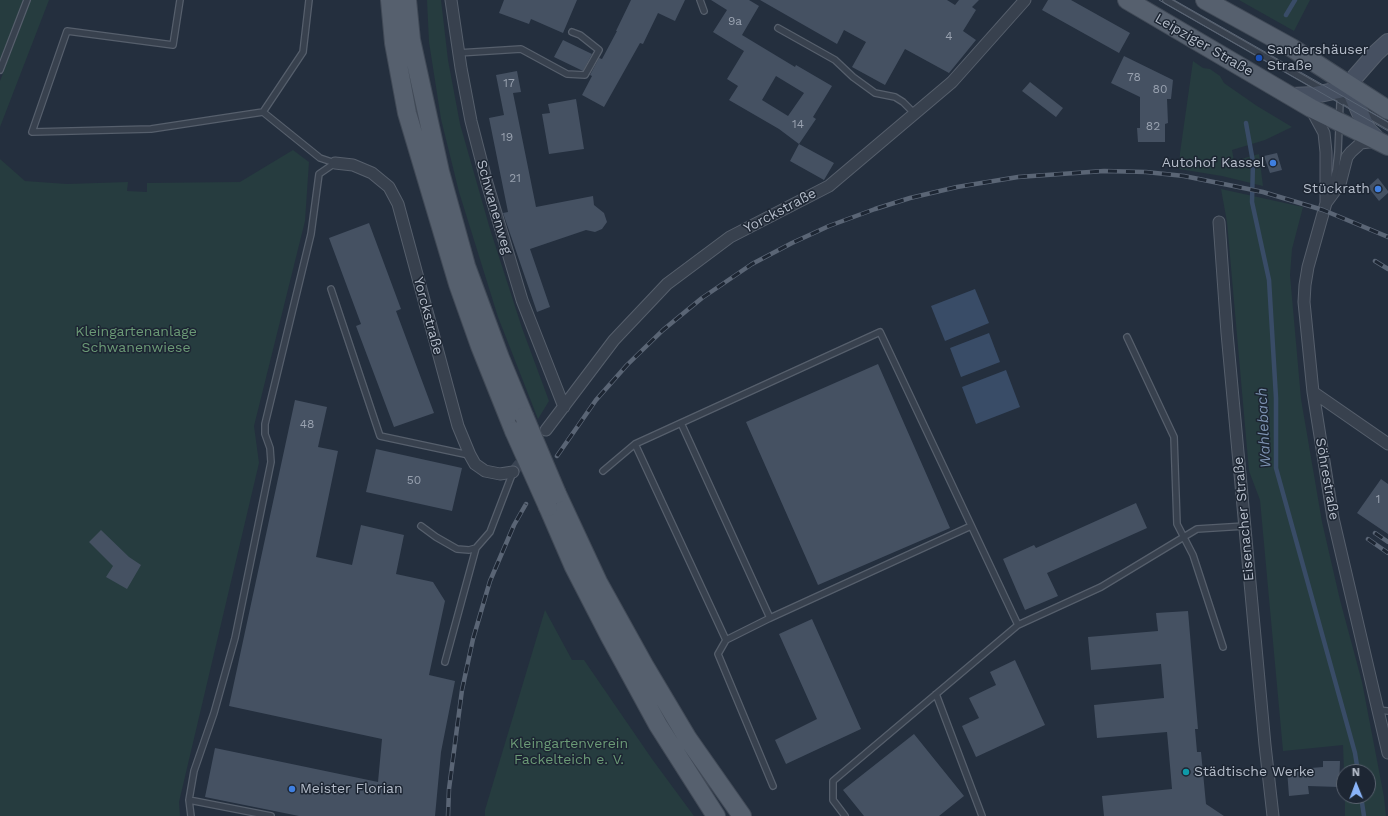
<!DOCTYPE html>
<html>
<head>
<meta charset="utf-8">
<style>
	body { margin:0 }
	#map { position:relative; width:1388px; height:816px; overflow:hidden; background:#242f3e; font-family:"Work Sans",sans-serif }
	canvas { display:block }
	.north { position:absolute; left:1336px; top:764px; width:40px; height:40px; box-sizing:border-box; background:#1d2633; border:1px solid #59626f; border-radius:50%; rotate:359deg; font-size:11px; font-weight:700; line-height:16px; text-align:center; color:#b4bcc9 }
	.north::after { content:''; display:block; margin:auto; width:14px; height:18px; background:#8ab4f8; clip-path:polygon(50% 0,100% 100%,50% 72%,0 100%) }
</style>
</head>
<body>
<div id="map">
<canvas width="1388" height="816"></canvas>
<div class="north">N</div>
</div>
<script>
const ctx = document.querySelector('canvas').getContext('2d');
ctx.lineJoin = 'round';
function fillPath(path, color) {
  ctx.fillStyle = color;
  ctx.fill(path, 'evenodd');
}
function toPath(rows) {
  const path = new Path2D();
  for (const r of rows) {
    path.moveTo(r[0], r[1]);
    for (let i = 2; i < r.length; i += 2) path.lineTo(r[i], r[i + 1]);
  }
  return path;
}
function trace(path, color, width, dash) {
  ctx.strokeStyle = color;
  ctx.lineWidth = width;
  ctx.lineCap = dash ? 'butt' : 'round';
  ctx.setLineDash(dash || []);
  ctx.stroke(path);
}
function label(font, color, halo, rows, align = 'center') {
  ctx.font = font + ' "Work Sans",sans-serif';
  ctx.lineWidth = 3;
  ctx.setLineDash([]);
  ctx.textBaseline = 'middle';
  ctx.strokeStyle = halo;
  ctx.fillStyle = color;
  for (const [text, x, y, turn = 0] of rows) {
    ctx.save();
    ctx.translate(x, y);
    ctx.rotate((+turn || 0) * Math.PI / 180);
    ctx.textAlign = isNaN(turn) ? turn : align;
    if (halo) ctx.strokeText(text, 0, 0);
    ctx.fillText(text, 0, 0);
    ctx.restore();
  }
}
fillPath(toPath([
	[0,0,23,0,0,61],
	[31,0,49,0,0,127,0,81],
	[427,0,441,0,448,60,460,124,490,229,522,328,549,401,538,419,498,317,459,192,441,119,429,42],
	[1239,0,1310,0,1294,31],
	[1193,61,1203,68,1210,69,1220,76,1224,83,1257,106,1292,127,1265,140,1232,150,1234,161,1259,154,1263,186,1222,176,1179,169,1180,153],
	[293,150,309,162,305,221,254,426,259,463,179,802,180,816,0,816,0,159,25,181,67,184,128,182,127,191,147,192,147,183,240,182],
	[1221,189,1303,207,1292,249,1290,275,1301,399,1322,522,1340,600,1362,682,1384,797,1386,816,1345,816,1345,796,1368,796,1368,772,1344,772,1343,745,1283,751,1260,500,1249,471,1227,222],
	[545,610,572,660,584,660,652,759,694,816,485,816,485,810]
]), '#263c3f');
fillPath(toPath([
	[975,289,989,323,945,341,931,306],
	[989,333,1000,362,961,377,950,348],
	[1006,370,1020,407,976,424,962,387]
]), '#394c67');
trace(toPath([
	[1286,15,1295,0],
	[1246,123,1253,162,1252,202,1269,280,1276,398,1276,468,1355,753,1358,772],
	[1361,796,1364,816]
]), '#394c67', 4.5);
fillPath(toPath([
	[504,0,577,0,563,33,531,19,529,24,499,13],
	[631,0,685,0,675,21,658,13,643,44,640,43,604,107,582,95,592,76,590,75,599,58,602,59,617,31,616,31],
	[711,0,749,0,759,6,742,35,795,67,796,65,832,86,813,117,816,119,799,144,779,129,729,100,738,86,727,79,744,51,713,32,727,10],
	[776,76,804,93,788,116,762,100],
	[760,0,947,0,955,5,959,0,979,0,972,7,976,10,963,31,976,40,949,73,905,49,885,85,852,67,866,42,844,30,837,44],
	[1048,0,1071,0,1130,33,1119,53,1042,10],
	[563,40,592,54,583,71,554,57],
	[1124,56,1173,80,1171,99,1167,99,1168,123,1165,124,1165,142,1138,142,1137,128,1140,128,1140,97,1111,83],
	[517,71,521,92,513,93,536,207,593,196,594,205,604,213,607,222,602,229,595,232,586,230,530,249,550,307,537,312,503,213,508,212,489,118,504,115,496,75],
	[1030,82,1063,108,1056,117,1022,91],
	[576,99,584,149,549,154,542,114,550,113,548,104],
	[799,144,834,163,824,180,790,161],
	[1277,153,1282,170,1270,173,1264,156],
	[1378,178,1388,191,1388,193,1379,201,1368,187],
	[369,223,401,309,396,311,434,413,394,427,356,326,361,324,329,238],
	[878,364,950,528,818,585,746,422],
	[295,400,327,407,318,447,338,451,316,557,352,565,361,525,404,535,396,574,433,582,445,601,429,675,455,681,441,752,435,816,299,816,205,797,215,748,378,782,382,739,229,706],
	[376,449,462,468,452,511,366,492],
	[1381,479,1388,484,1388,534,1357,513],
	[1136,503,1147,528,1047,573,1058,596,1025,610,1003,559,1034,545,1036,548],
	[101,530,129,557,141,565,127,589,106,577,113,566,89,542],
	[1188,611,1198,729,1195,729,1197,752,1201,752,1206,804,1224,816,1104,816,1102,796,1172,789,1169,754,1167,732,1097,738,1094,705,1164,698,1161,664,1091,670,1088,637,1158,631,1156,613],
	[812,619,861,729,786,764,775,740,817,719,779,634],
	[1015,660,1045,725,976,757,962,726,979,718,969,698,996,685,990,672],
	[914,734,964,796,939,816,864,816,843,790],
	[1323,761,1340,761,1339,787,1308,786,1309,794,1289,796,1287,770,1323,767]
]), '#455162');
trace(toPath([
	[513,472,546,430]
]), '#3a4453', 11, [11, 5.5]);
const lane = toPath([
	[180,0,173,45,67,31,32,132,151,129,263,112,303,52,309,0],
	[700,0,704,11],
	[1166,0,1323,90],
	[778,28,835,60,853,77,875,93,895,97,903,102,914,113],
	[458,53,521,49,567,74,585,75,599,50,580,35,572,32],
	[0,70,27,0],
	[1333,95,1353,106],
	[263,112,320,158,335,163],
	[1364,112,1388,126],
	[1330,190,1336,170,1338,152,1340,103,1343,97],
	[331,289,380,436,469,455],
	[1127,337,1174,437,1177,524,1193,555,1223,647],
	[681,423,770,618,726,640,718,654,773,786],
	[635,444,726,640],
	[603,471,635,444,880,332,1018,625],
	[421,526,436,537,457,549,469,550,476,548,490,532,513,472],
	[770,618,971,526],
	[445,662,476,548],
	[936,694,982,816],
	[1378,710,1388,711],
	[189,800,271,816],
	[191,816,189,800,194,771,214,713,235,638,271,462,270,448,265,434,265,424,311,234,319,174,335,163],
	[845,816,833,800,833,781,1018,625,1101,587,1197,529,1245,526]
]);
const street = toPath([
	[451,0,461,68,471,121,487,183,522,300,564,407],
	[1311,109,1324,133,1326,152,1326,203],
	[1376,141,1361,143,1351,152,1347,157,1340,184,1326,203,1308,267,1305,285,1304,302,1313,392,1333,518,1388,753],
	[335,163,353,165,372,173,389,187,398,204,458,426,470,455,475,464,485,471,500,474,513,472],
	[1219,222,1227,333,1265,745,1273,816],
	[1313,392,1388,444],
	[546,430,614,340,667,284,730,237,829,186,952,82,1025,0]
]);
const secondary = toPath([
	[1348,85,1367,129,1379,141],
	[1292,96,1315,95,1329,92,1339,90,1348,85,1376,53,1388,42]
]);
const primary = toPath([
	[390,0,394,43,407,113,458,284,480,346,514,431],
	[407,0,411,40,440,172,466,266,500,358,524,416],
	[1127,0,1311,108,1388,146],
	[1205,0,1292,48,1388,110],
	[557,494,598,582,644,665,688,739,742,816],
	[548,507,574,567,609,635,658,725,716,816]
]);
trace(lane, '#565f6c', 8);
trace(street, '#565f6c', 13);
trace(secondary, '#565f6c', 18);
trace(primary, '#414a57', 20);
trace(lane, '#38414e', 5.5);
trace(street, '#38414e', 11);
trace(secondary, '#465061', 16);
trace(primary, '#56606e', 18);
trace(toPath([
	[1159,0,1388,131],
	[1174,0,1388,122]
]), '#5a6575', 1);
const rail = toPath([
	[1375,261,1388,269],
	[557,456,596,400,627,365,663,330,702,298,752,264,792,243,829,226,875,209,910,198,957,187,1018,177,1104,171,1146,172,1184,176,1263,192,1323,210,1388,237],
	[1375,533,1388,542],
	[1368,539,1388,553],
	[448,816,449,789,462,690,473,639,490,581,514,525,526,504]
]);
trace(rail, '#5a6575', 4.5);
trace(rail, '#1d2633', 3, [9]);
const primaryBridge = toPath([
	[524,416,557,494],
	[514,431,548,507]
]);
trace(primaryBridge, '#414a57', 20, []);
trace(primaryBridge, '#56606e', 18);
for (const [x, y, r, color] of [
	[1259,58,4,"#1a4fb4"],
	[1273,163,4,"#3f7fe0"],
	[1378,189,4,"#3f7fe0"],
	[1186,772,4,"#0f9aa8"],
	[292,789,4,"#3f7fe0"]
]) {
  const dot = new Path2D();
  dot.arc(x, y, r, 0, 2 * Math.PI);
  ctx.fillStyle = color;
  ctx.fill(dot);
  trace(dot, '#1d2633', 1.5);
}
label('12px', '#98a1af', null, [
	["9a",735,21],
	["4",949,36],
	["78",1134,77],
	["17",509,83],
	["80",1160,89],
	["14",798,124],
	["82",1153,126],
	["19",507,137],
	["21",515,178],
	["48",307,424],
	["50",414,480],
	["1",1378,499]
]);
label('14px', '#b4bcc9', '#1d2633', [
	["Leipziger Straße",1204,45,30],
	["Schwanenweg",494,207,74],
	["Yorckstraße",780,211,-28],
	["Yorckstraße",428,316,75],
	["Söhrestraße",1327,479,80],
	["Eisenacher Straße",1244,519,-95]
]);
label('14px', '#b4bcc9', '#1d2633', [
	["Sandershäuser",1267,50],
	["Straße",1267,66],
	["Autohof Kassel",1265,163,"right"],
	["Stückrath",1370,189,"right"],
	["Städtische Werke",1194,772],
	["Meister Florian",300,789]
], 'left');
label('14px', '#6b9a76', '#1d2633', [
	["Kleingartenanlage",136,332],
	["Schwanenwiese",136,348],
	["Kleingartenverein",569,744],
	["Fackelteich e. V.",569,760]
]);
label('italic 15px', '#7c92b1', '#1d2633', [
	["Wahlebach",1264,428,-93]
]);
</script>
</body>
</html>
